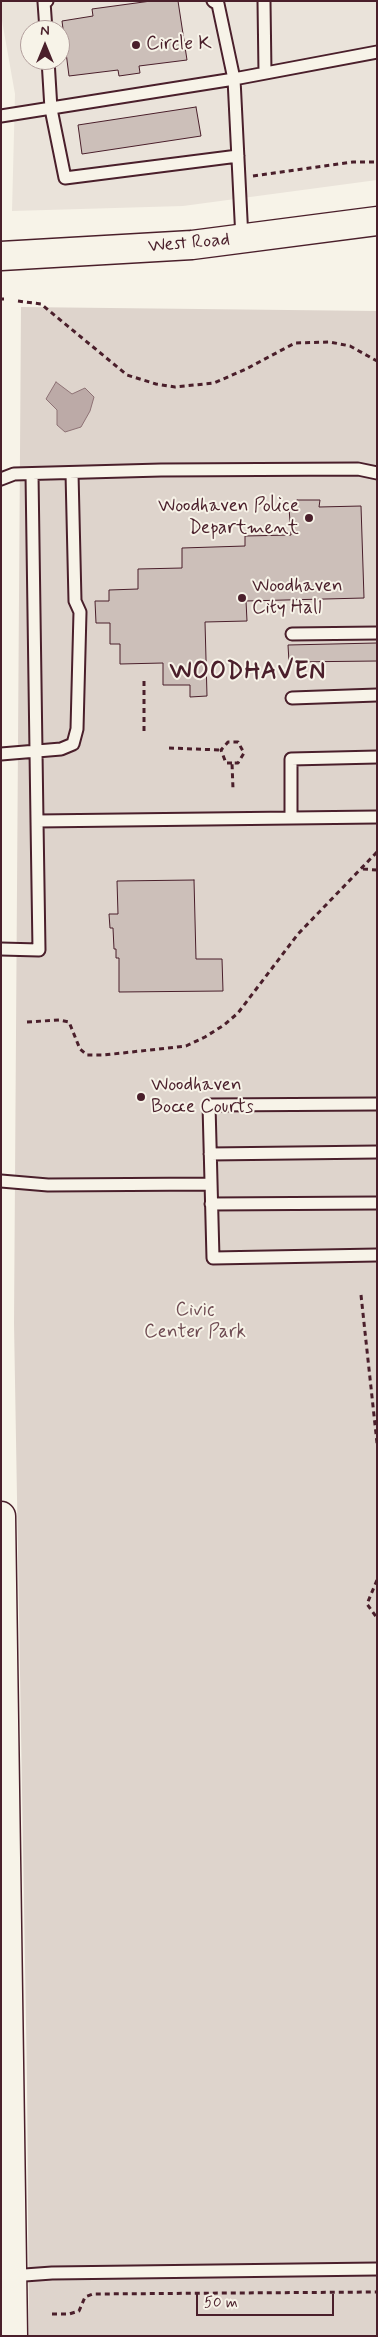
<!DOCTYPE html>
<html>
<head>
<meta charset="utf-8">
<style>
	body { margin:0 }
	#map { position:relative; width:378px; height:2337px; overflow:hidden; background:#f7f3e8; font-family:Mynerve,sans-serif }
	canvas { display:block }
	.frame { position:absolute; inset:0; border:2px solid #4a1f2b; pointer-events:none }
	.north { position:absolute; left:20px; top:20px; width:50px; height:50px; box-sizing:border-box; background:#f7f3e8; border:1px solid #b29e9c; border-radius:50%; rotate:0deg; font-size:14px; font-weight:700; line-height:20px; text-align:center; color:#4a1f2b }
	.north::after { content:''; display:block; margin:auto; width:18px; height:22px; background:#4a1f2b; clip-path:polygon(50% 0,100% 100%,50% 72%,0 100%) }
	.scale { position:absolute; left:196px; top:2294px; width:138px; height:22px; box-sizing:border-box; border:2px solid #4a1f2b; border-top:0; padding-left:6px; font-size:15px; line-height:18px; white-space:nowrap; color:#4a1f2b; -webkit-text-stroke:4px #f7f3e8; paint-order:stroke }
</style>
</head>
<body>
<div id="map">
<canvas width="378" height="2337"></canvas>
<div class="frame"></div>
<div class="north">N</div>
<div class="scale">50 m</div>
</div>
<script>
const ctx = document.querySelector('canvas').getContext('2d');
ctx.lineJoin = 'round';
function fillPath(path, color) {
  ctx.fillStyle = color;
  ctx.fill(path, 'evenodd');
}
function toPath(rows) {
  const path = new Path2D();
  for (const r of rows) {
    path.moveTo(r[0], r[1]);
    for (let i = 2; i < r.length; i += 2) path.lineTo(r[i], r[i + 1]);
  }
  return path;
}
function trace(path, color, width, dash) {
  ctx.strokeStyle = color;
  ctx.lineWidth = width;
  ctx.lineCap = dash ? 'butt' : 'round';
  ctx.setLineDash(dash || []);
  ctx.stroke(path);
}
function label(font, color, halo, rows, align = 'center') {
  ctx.font = font + ' Mynerve,sans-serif';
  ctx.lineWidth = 4;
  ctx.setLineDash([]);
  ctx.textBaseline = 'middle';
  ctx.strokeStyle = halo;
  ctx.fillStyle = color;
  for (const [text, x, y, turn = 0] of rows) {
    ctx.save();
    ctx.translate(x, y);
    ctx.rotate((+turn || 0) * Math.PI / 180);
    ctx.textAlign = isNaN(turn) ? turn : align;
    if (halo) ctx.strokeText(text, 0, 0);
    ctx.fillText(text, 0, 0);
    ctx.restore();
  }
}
fillPath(toPath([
	[1,1,377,1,377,180,183,206,12,211,15,94,1,15],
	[30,30,60,30,60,60,30,60]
]), '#eae3da');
fillPath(toPath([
	[21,307,377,311,377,2336,29,2336,27,2081,14,1323]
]), '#ded4cc');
const water = toPath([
	[56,382,72,394,85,388,94,397,90,411,81,427,65,432,57,425,57,410,46,399,56,382]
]);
fillPath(water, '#bcaaa7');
trace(water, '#8e7275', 1);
const building = toPath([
	[151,1,178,1,187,60,139,66,140,73,119,76,118,70,69,76,62,21,93,16,92,9,151,1],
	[196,107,201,136,82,154,78,125,196,107],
	[297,500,320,500,319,507,361,506,364,598,246,601,247,621,205,622,207,696,190,697,190,685,163,685,163,663,120,664,120,644,110,644,110,623,96,623,95,601,109,601,109,590,138,589,138,569,182,568,182,548,245,546,245,536,291,535,289,508,297,500],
	[377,643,377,661,289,662,288,645,377,643],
	[194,880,196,959,222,959,223,991,119,992,119,958,116,958,116,949,114,949,113,928,110,928,109,914,118,914,117,881,194,880]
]);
fillPath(building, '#ccbfb9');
trace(building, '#4a1f2b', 1);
const lane = toPath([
	[264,1,265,73],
	[46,30,44,2,47,1],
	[48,60,51,109,65,178,238,156],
	[1,116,234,79,218,4,213,1],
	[242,239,234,79,377,52],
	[32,474,37,821,377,817],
	[1,479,14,474,161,470,358,469,377,473],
	[292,634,377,633],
	[292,698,377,695],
	[1,754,61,749,73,744,77,729,80,612,75,601,72,473],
	[291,818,291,759,377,757],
	[1,949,39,950,37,821],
	[377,1104,209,1105,213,1258,377,1255],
	[210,1154,377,1152],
	[1,1181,48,1185,210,1184],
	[211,1204,377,1203],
	[11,2276,52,2273,377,2269]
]);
const secondary = toPath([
	[1,256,192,245,377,221],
	[1,1516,13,2336]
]);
trace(lane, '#4a1f2b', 15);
trace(secondary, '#4a1f2b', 31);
trace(toPath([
	[253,176,353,162,377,162],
	[1,299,4,299],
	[18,301,41,304,127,375,156,384,175,387,214,383,246,369,295,343,330,342,350,346,377,361],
	[144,731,144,680],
	[169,748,221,750],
	[232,763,226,763,221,750,228,742,238,742,244,753,238,763,232,763,233,789],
	[363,869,377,870],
	[27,1022,59,1020,69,1022,80,1049,87,1055,104,1055,186,1046,205,1037,224,1025,238,1013,298,934,377,852],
	[361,1295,377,1443],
	[377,1580,367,1604,377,1618],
	[52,2314,69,2314,79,2311,85,2297,93,2294,377,2292]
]), '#4a1f2b', 3, [5, 4]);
trace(lane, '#f7f3e8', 11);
trace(secondary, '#f7f3e8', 28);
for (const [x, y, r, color] of [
	[136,45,5,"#4a1f2b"],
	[309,518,5,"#4a1f2b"],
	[242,598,5,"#4a1f2b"],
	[141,1097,5,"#4a1f2b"]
]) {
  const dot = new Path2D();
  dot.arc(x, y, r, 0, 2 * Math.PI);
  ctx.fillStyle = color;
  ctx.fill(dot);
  trace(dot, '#f7f3e8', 2);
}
label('19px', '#4a1f2b', '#f7f3e8', [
	["Circle K",146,45],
	["Woodhaven Police",299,507,"right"],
	["Department",299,529,"right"],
	["Woodhaven",252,587],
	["City Hall",252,609],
	["Woodhaven",151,1086],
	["Bocce Courts",151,1108]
], 'left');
label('19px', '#4a1f2b', '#f7f3e8', [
	["West Road",189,244,-5]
]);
label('19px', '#6f4c53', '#f7f3e8', [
	["Civic",195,1311],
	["Center Park",195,1333]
]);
ctx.letterSpacing = '1px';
label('bold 24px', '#4a1f2b', '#f7f3e8', [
	["WOODHAVEN",248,673]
]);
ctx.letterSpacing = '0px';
</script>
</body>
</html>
